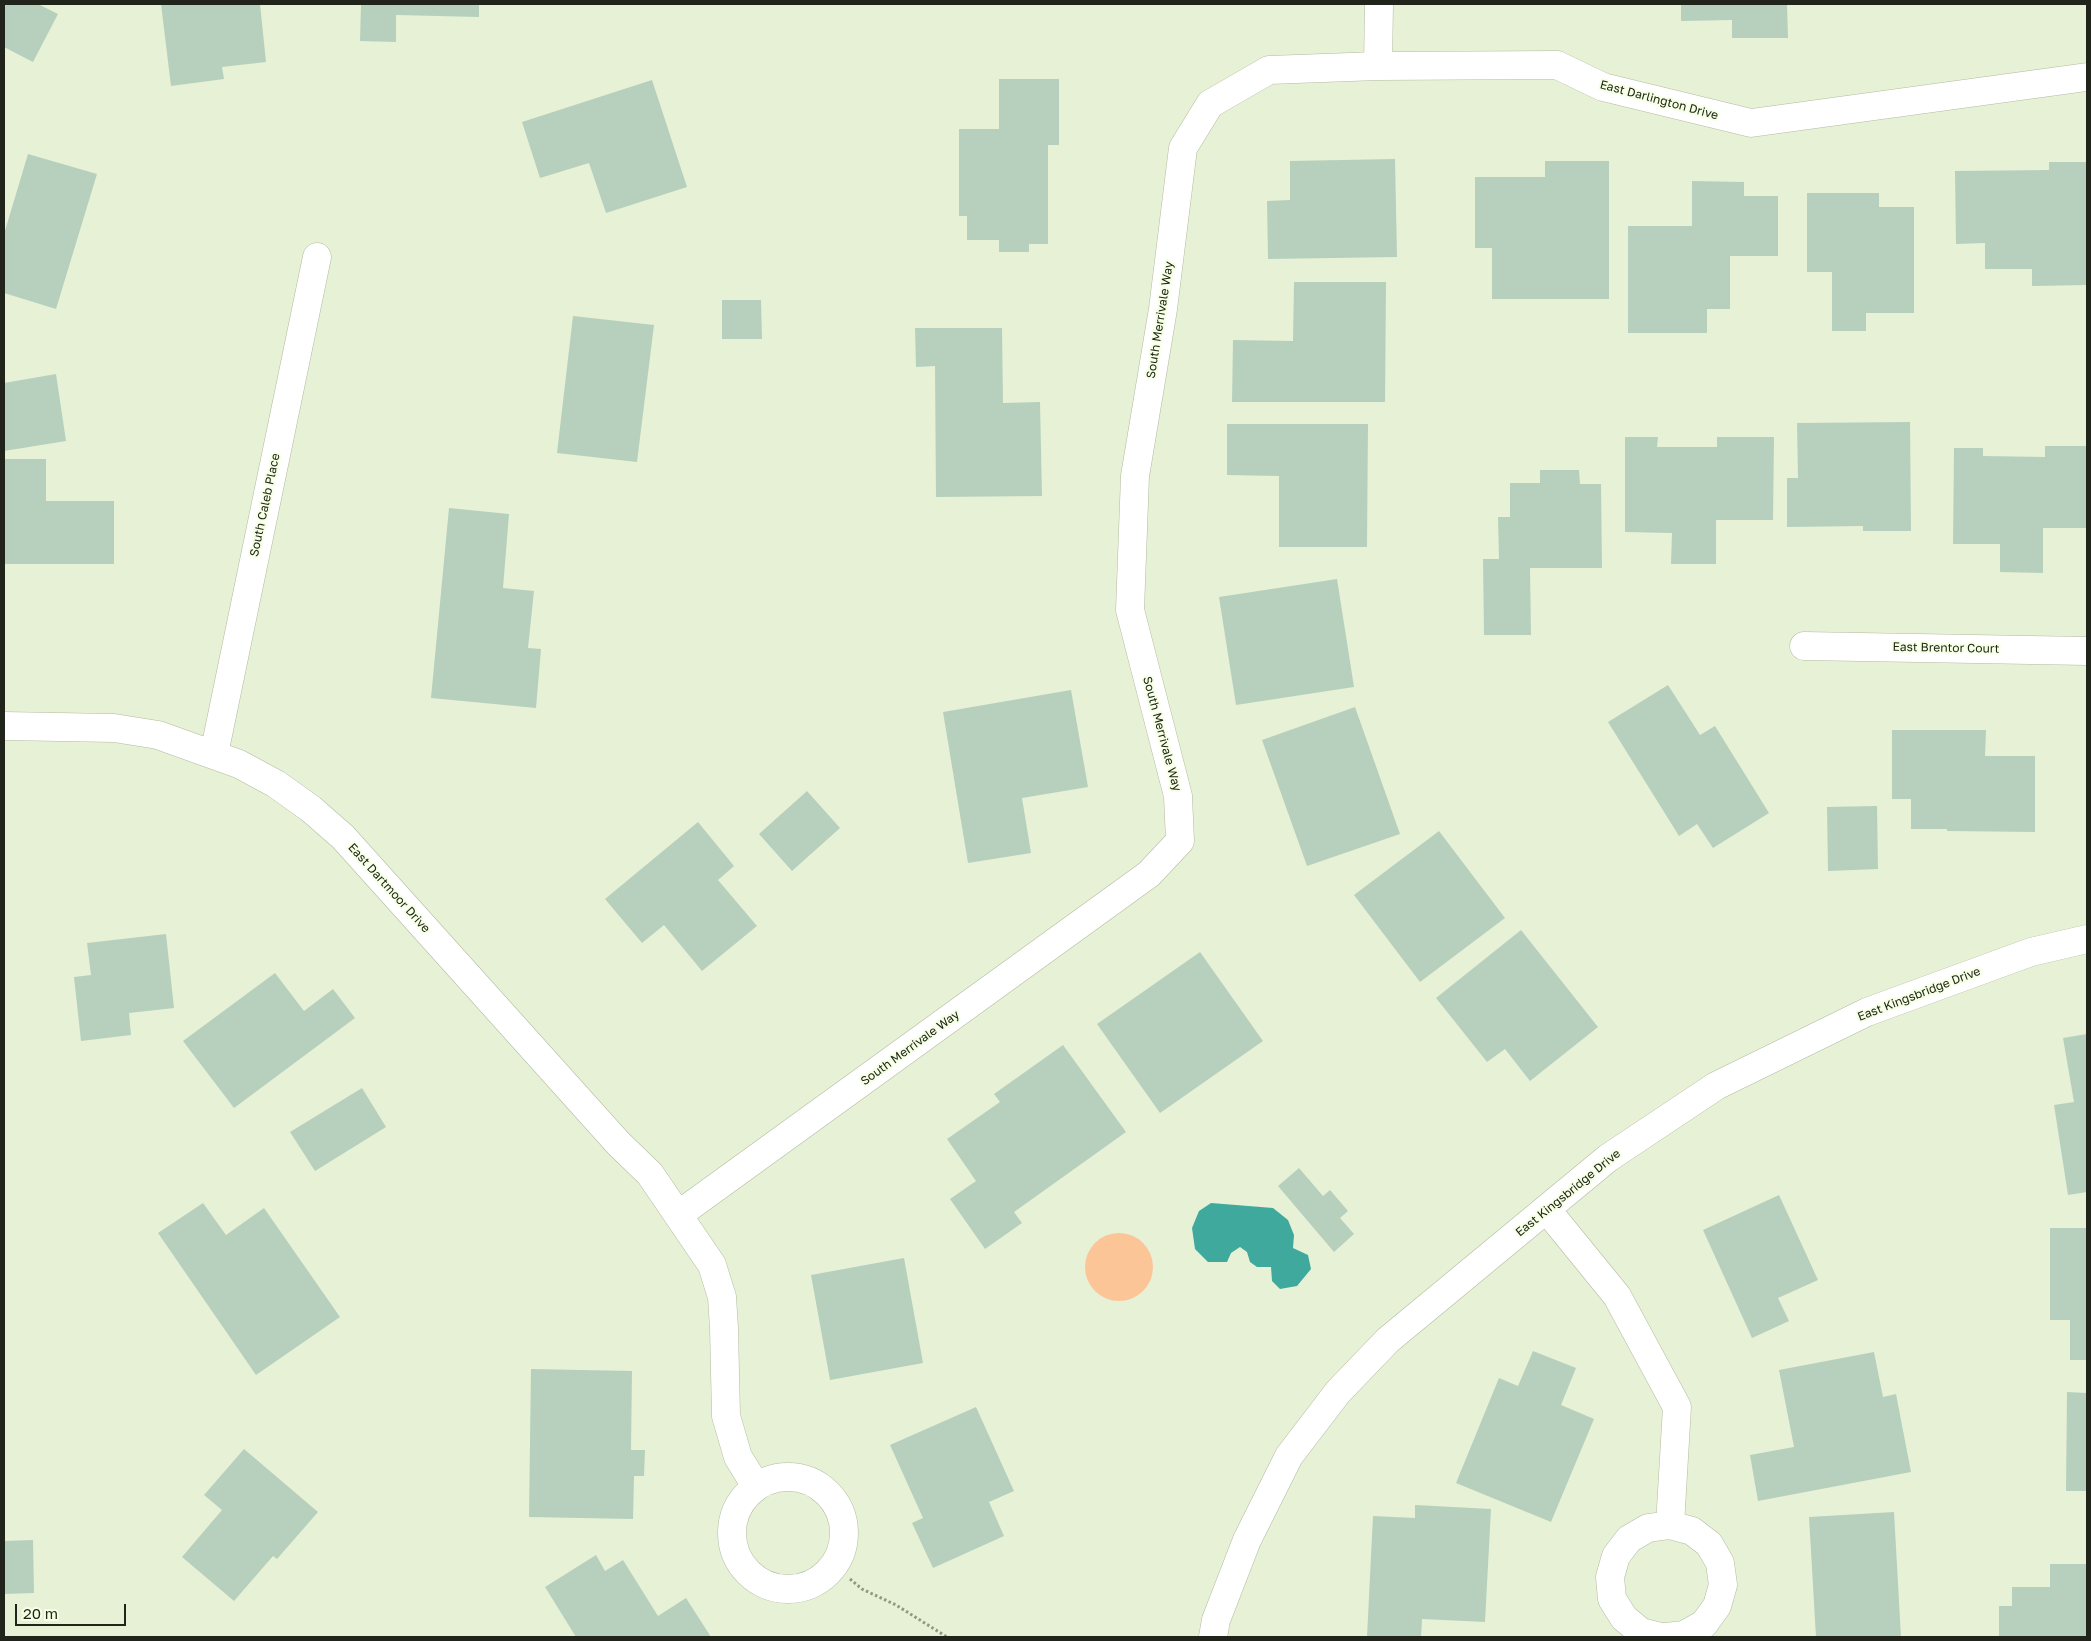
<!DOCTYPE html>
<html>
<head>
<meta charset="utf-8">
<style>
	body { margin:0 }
	#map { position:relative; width:2091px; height:1641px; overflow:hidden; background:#e7f1d6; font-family:"Golos Text",sans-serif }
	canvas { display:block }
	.frame { position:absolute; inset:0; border:5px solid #21241a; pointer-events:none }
	.scale { position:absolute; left:15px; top:1604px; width:111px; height:22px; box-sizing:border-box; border:2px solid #21241a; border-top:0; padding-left:6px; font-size:15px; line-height:18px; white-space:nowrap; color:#21241a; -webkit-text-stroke:4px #f5ffe3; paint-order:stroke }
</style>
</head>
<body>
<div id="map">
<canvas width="2091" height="1641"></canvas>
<div class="frame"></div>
<div class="scale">20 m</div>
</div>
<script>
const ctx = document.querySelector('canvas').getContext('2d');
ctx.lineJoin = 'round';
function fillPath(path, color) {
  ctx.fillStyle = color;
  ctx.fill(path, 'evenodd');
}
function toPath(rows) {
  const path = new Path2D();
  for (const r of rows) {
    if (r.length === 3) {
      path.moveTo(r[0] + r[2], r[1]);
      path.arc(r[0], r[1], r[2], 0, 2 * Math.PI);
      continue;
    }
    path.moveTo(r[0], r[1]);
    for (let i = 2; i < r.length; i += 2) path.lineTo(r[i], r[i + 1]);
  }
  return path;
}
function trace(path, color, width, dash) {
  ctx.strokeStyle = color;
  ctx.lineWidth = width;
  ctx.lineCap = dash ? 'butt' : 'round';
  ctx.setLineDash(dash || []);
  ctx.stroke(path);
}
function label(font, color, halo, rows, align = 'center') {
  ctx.font = font + ' "Golos Text",sans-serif';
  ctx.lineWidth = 4;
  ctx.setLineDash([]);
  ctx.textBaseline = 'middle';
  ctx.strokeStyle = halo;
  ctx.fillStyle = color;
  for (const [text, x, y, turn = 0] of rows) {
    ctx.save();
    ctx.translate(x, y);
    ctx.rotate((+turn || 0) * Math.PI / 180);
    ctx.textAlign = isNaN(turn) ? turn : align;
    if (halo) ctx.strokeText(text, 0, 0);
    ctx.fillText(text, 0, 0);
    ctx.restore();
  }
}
fillPath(toPath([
	[1119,1267,34]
]), '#fbc598');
fillPath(toPath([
	[1211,1203,1273,1208,1288,1220,1294,1235,1293,1248,1308,1255,1311,1269,1297,1286,1280,1289,1272,1281,1271,1267,1257,1267,1250,1262,1247,1252,1240,1247,1231,1253,1227,1262,1208,1262,1195,1249,1192,1228,1199,1211]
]), '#3fa99d');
fillPath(toPath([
	[4,4,38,4,58,14,33,62,4,47],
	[161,4,260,4,266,62,222,67,224,79,171,86],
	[361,4,479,4,479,17,396,15,396,42,360,41],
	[1681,4,1787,4,1788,38,1732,38,1732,20,1681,21],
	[999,79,1059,79,1059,145,1048,145,1048,244,1029,244,1029,252,999,252,999,240,967,240,967,216,959,216,959,129,999,129],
	[652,80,687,187,606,213,589,163,540,178,522,122],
	[28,154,97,174,56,309,4,293,4,234],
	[1395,159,1397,257,1268,259,1267,201,1290,200,1290,161],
	[1545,161,1609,161,1609,299,1492,299,1492,248,1475,248,1475,177,1545,177],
	[2049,162,2087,162,2087,285,2032,286,2032,269,1985,269,1985,243,1956,244,1955,171,2049,170],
	[1692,181,1744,182,1744,196,1778,196,1778,256,1730,256,1730,309,1707,309,1707,333,1628,333,1628,226,1692,226],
	[1807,193,1879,193,1879,207,1914,207,1914,313,1866,313,1866,331,1832,331,1832,272,1807,272],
	[1294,282,1386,282,1385,402,1232,402,1233,340,1293,341],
	[722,300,761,300,762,339,722,339],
	[573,316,654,325,637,462,557,453],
	[915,328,1002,328,1003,403,1040,402,1042,496,936,497,935,366,916,367],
	[56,374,66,441,4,451,4,383],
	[1910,422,1911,531,1863,531,1863,526,1787,527,1787,478,1798,478,1797,423],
	[1227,424,1368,424,1367,547,1279,547,1279,476,1227,475],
	[1625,437,1658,437,1657,447,1717,447,1717,437,1774,437,1773,520,1716,520,1716,564,1671,564,1672,533,1625,532],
	[2045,446,2087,446,2087,528,2043,528,2043,573,2000,572,2000,544,1953,544,1954,448,1983,448,1983,456,2045,457],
	[4,459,46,459,46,501,114,501,114,564,4,564],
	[1540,470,1579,470,1580,484,1601,484,1602,568,1530,568,1531,635,1484,635,1483,559,1499,559,1498,517,1510,517,1510,483,1540,483],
	[449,508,509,514,503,588,534,591,528,648,541,649,536,708,431,698],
	[1337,579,1354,687,1236,705,1219,597],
	[1668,685,1700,735,1715,726,1769,813,1713,848,1697,824,1679,836,1608,722],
	[1071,690,1088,787,1022,798,1031,853,968,863,943,712],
	[1355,707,1400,834,1307,866,1262,740],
	[1892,730,1986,730,1985,756,2035,756,2035,832,1947,831,1947,829,1911,829,1911,799,1892,799],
	[807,791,840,828,792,871,759,834],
	[1877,806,1878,869,1828,871,1827,807],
	[698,822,734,866,718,880,757,926,702,971,664,925,642,943,605,899],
	[1439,831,1505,918,1420,982,1354,895],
	[1521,930,1598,1027,1530,1081,1505,1049,1487,1062,1436,998],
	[166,934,174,1008,129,1013,131,1035,81,1041,74,977,91,975,87,943],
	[1200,952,1263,1041,1160,1113,1097,1024],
	[275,973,304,1011,333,989,355,1018,234,1108,183,1041],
	[2087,1034,2087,1192,2068,1195,2054,1105,2074,1102,2063,1038],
	[1063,1045,1126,1132,1014,1212,1022,1223,985,1249,950,1199,976,1181,947,1139,1000,1102,994,1094],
	[362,1088,386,1127,315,1171,290,1132],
	[1299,1168,1323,1196,1330,1190,1348,1211,1340,1218,1354,1234,1334,1252,1278,1186],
	[1779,1195,1818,1280,1778,1298,1789,1321,1752,1338,1703,1230],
	[203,1203,226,1235,264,1208,340,1317,256,1375,158,1233],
	[2050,1228,2087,1228,2087,1360,2070,1360,2070,1320,2050,1320],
	[904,1258,923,1363,830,1380,811,1275],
	[1533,1351,1576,1368,1561,1405,1594,1419,1551,1522,1456,1483,1499,1378,1518,1386],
	[1874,1352,1883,1397,1896,1394,1911,1472,1758,1501,1750,1455,1794,1447,1779,1370],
	[531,1369,632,1371,631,1450,645,1450,644,1476,634,1476,633,1519,529,1517],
	[2067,1392,2087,1393,2087,1491,2066,1491],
	[976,1407,1014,1491,989,1502,1004,1536,933,1568,912,1523,923,1518,890,1445],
	[244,1449,318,1512,277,1559,273,1556,234,1601,182,1557,222,1510,204,1495],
	[1415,1505,1491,1509,1485,1622,1422,1619,1421,1637,1367,1637,1373,1516,1415,1518],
	[1894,1512,1901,1637,1816,1637,1809,1517],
	[33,1540,34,1593,4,1594,4,1541],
	[596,1555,605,1571,623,1560,658,1616,686,1598,711,1637,576,1637,545,1587],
	[2050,1564,2087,1564,2087,1637,1999,1637,1999,1606,2012,1606,2012,1587,2050,1587]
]), '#b6d0bd');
const street = toPath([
	[1378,66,1379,4],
	[1804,646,2087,651],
	[4,726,114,728,158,735,239,764,276,784,311,809,343,837,618,1143,650,1174,712,1265,722,1297,724,1328,726,1416,738,1457,756,1486],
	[214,754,317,257],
	[1547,1210,1617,1296,1677,1407,1670,1525],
	[678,1215,1149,874,1180,841,1178,796,1130,610,1135,476,1163,309,1183,148,1210,104,1269,70,1378,66,1557,65,1603,87,1751,123,2087,77],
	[788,1533,56],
	[1213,1637,1216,1620,1247,1540,1289,1456,1338,1392,1388,1340,1608,1158,1716,1086,1867,1012,2031,952,2087,939],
	[1661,1637,1641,1632,1624,1618,1612,1599,1610,1577,1616,1556,1629,1539,1648,1528,1670,1525,1692,1531,1709,1544,1720,1563,1723,1585,1717,1606,1704,1624,1684,1635,1666,1637]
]);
trace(street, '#b2bba1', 29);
trace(toPath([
	[850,1579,862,1589,896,1605,947,1637]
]), '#919884', 3, [2.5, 2.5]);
trace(street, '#fff', 28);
label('12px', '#21241a', '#f5ffe3', [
	["East Darlington Drive",1659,100,15],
	["South Merrivale Way",1160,320,-81],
	["South Caleb Place",265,505,-78],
	["East Brentor Court",1946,648,1],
	["South Merrivale Way",1162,734,75],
	["East Dartmoor Drive",389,888,48],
	["East Kingsbridge Drive",1919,994,-21],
	["South Merrivale Way",910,1048,-36],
	["East Kingsbridge Drive",1568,1193,-39]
]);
</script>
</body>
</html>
